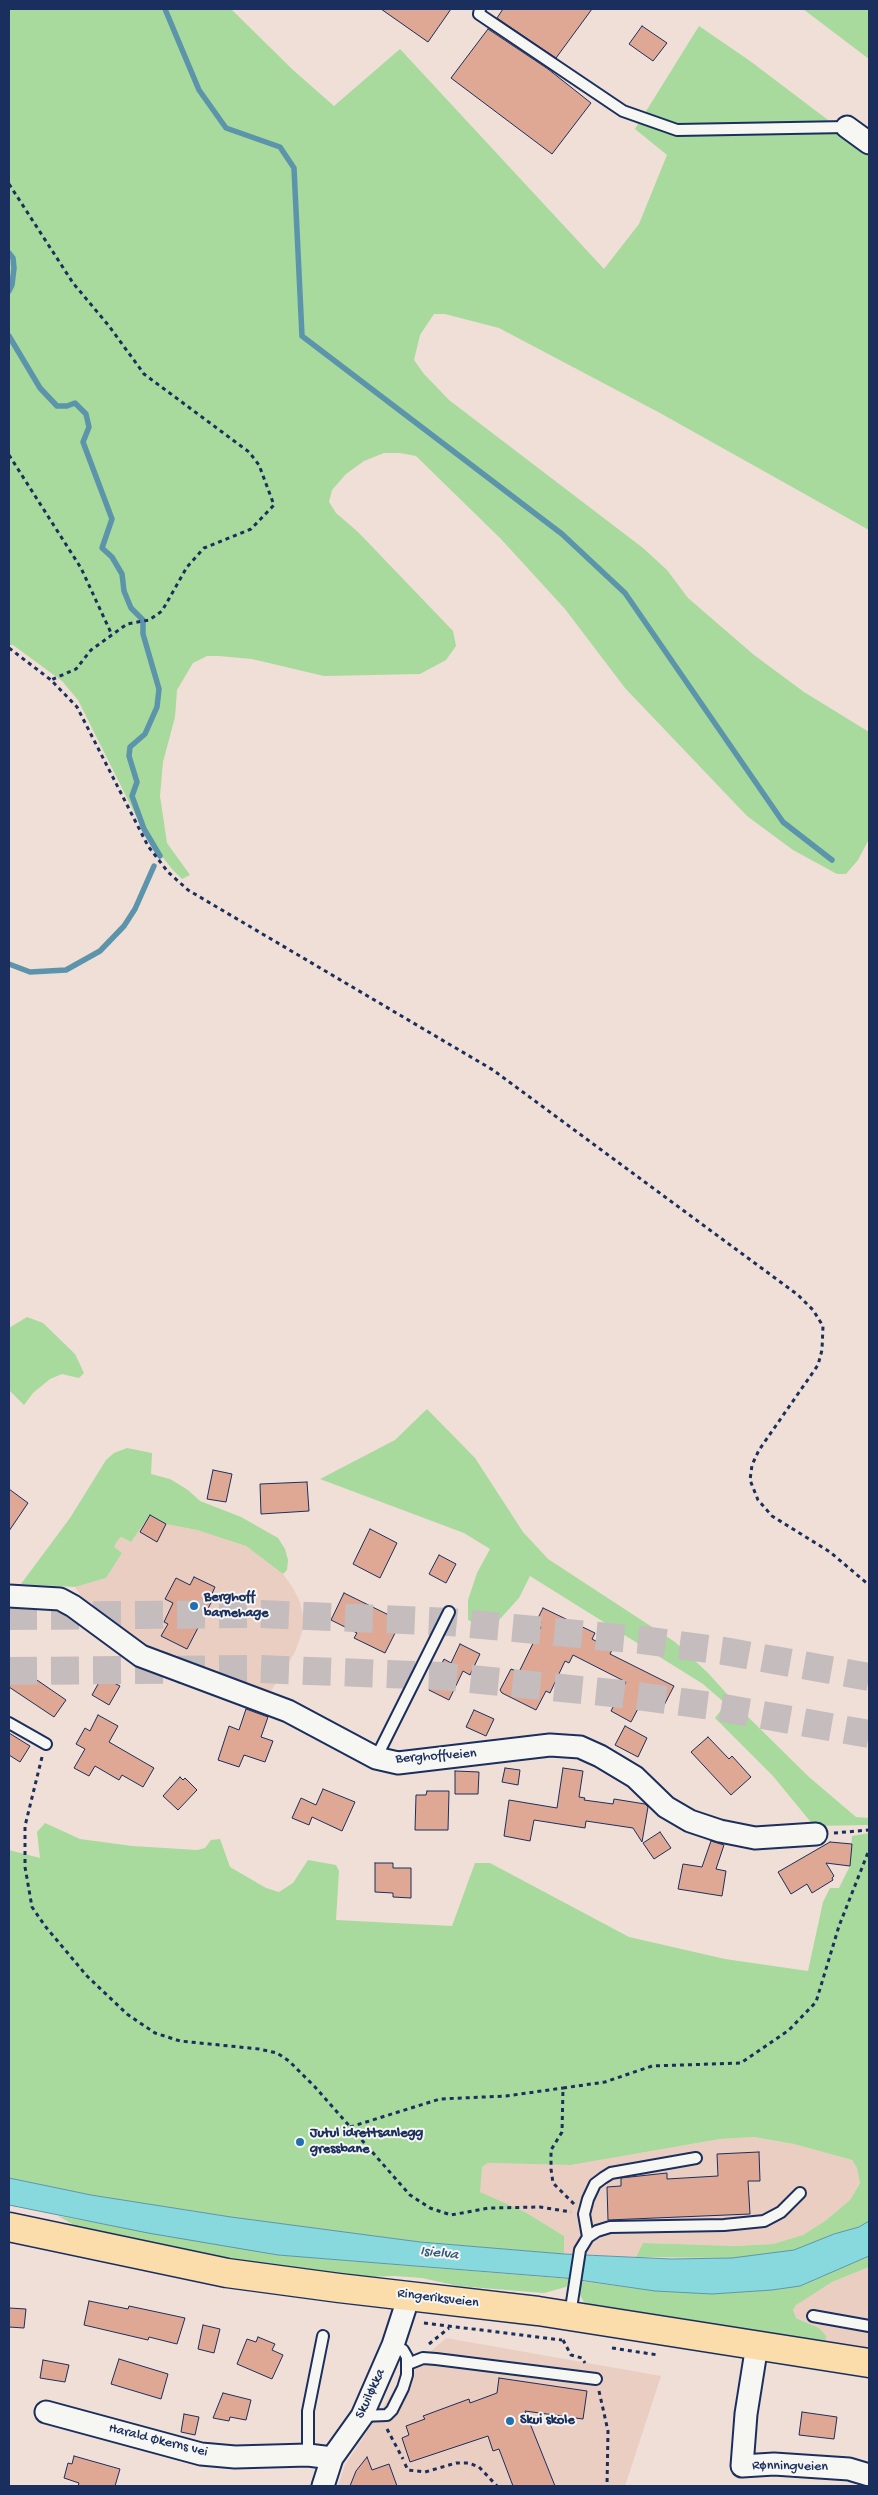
<!DOCTYPE html>
<html>
<head>
<meta charset="utf-8">
<style>
	body { margin:0 }
	#map { position:relative; width:878px; height:2495px; overflow:hidden; background:#efdfd6; font-family:"Gochi Hand",sans-serif }
	canvas { display:block }
	.frame { position:absolute; inset:0; border:10px solid #1b2f5e; pointer-events:none }
</style>
</head>
<body>
<div id="map">
<canvas width="878" height="2495"></canvas>
<div class="frame"></div>
</div>
<script>
const ctx = document.querySelector('canvas').getContext('2d');
ctx.lineJoin = 'round';
function fillPath(path, color) {
  ctx.fillStyle = color;
  ctx.fill(path, 'evenodd');
}
function toPath(rows) {
  const path = new Path2D();
  for (const r of rows) {
    path.moveTo(r[0], r[1]);
    for (let i = 2; i < r.length; i += 2) path.lineTo(r[i], r[i + 1]);
  }
  return path;
}
function trace(path, color, width, dash) {
  ctx.strokeStyle = color;
  ctx.lineWidth = width;
  ctx.lineCap = dash ? 'butt' : 'round';
  ctx.setLineDash(dash || []);
  ctx.stroke(path);
}
function label(font, color, halo, rows, align = 'center') {
  ctx.font = font + ' "Gochi Hand",sans-serif';
  ctx.lineWidth = 4;
  ctx.setLineDash([]);
  ctx.textBaseline = 'middle';
  ctx.strokeStyle = halo;
  ctx.fillStyle = color;
  for (const [text, x, y, turn = 0] of rows) {
    ctx.save();
    ctx.translate(x, y);
    ctx.rotate((+turn || 0) * Math.PI / 180);
    ctx.textAlign = isNaN(turn) ? turn : align;
    if (halo) ctx.strokeText(text, 0, 0);
    ctx.fillText(text, 0, 0);
    ctx.restore();
  }
}
fillPath(toPath([
	[150,1515,166,1524,197,1530,246,1546,283,1574,293,1588,300,1602,305,1624,295,1652,271,1691,212,1675,165,1657,135,1641,90,1610,75,1587,106,1578,122,1553,113,1547,117,1541,120,1537,131,1542],
	[754,2137,794,2144,852,2160,857,2168,860,2182,850,2200,825,2221,803,2235,773,2244,735,2246,643,2243,636,2257,564,2254,564,2236,525,2212,479,2192,482,2167,488,2163,571,2165,720,2139],
	[869,2267,869,2352,825,2344,819,2328,795,2317,793,2310,796,2305,810,2295,832,2282],
	[446,2338,661,2376,625,2486,338,2486,345,2465,404,2375]
]), '#eacec2');
fillPath(toPath([
	[9,9,231,9,293,70,334,106,400,49,604,269,639,224,667,155,635,129,699,26,750,61,869,151,869,530,660,413,499,328,445,314,434,314,420,335,414,360,424,374,449,400,643,548,667,570,688,598,754,655,804,692,869,732,869,839,858,860,846,874,837,874,793,850,747,816,625,688,565,609,501,539,416,456,400,453,384,453,364,461,346,474,332,490,329,502,336,513,358,532,453,631,456,646,446,660,420,674,324,676,252,659,219,656,207,656,193,663,177,690,175,717,163,762,160,796,167,843,190,875,182,879,172,869,146,836,78,700,62,681,13,645,9,645],
	[803,9,869,9,869,59],
	[27,1317,43,1323,75,1354,84,1373,79,1378,62,1374,50,1379,33,1393,24,1405,9,1390,9,1328],
	[427,1409,475,1458,523,1532,548,1559,675,1642,709,1674,746,1715,809,1777,856,1817,869,1818,869,1825,814,1826,773,1776,715,1718,726,1704,703,1684,530,1576,519,1598,490,1630,468,1620,468,1600,477,1573,490,1549,464,1533,320,1479,395,1440],
	[127,1448,152,1453,151,1474,170,1479,188,1490,200,1501,241,1517,278,1538,285,1549,288,1560,287,1570,283,1574,246,1546,197,1530,166,1524,150,1515,131,1542,121,1537,117,1541,114,1547,122,1553,106,1578,75,1587,21,1584,70,1518,106,1460,114,1453],
	[45,1823,80,1839,132,1846,197,1850,205,1848,211,1840,220,1839,230,1867,266,1888,279,1892,293,1883,308,1860,336,1865,339,1871,336,1920,452,1926,475,1863,490,1863,629,1937,725,1959,808,1971,823,1902,830,1888,839,1888,850,1866,852,1836,869,1833,869,2221,859,2227,834,2234,794,2250,732,2258,636,2257,643,2243,735,2246,773,2244,803,2235,825,2221,850,2200,860,2183,857,2168,852,2160,794,2144,754,2137,720,2139,571,2165,488,2163,482,2167,480,2192,525,2212,564,2236,564,2254,420,2242,231,2217,91,2195,9,2178,9,1850,40,1858,37,1832],
	[58,2216,278,2255,570,2279,566,2287,544,2293,458,2286,422,2278,395,2276,365,2277,206,2258,83,2230],
	[869,2256,869,2267,832,2282,796,2305,793,2310,796,2318,819,2328,826,2336,825,2344,595,2309,584,2302,580,2295,580,2281,655,2291,712,2294,772,2290,800,2286]
]), '#a7da9c');
const water = toPath([
	[9,2178,91,2195,231,2217,420,2242,564,2254,671,2259,732,2258,794,2250,834,2234,859,2227,869,2221,869,2256,800,2286,772,2290,712,2294,655,2291,565,2278,278,2255,148,2233,9,2205,9,2178]
]);
fillPath(water, '#88d9de');
trace(water, '#5c95ab', 1);
trace(toPath([
	[165,9,199,90,226,128,280,147,294,168,302,336,562,534,625,593,783,822,832,860],
	[9,253,13,258,14,268,12,285,9,291],
	[9,336,40,388,57,406,67,406,75,403,86,414,89,427,83,442,112,519,102,548,112,557,122,574,124,591,131,608,143,620,143,634,159,689,157,707,145,734,130,747,129,756,137,782,132,796,144,829,160,856],
	[9,964,30,972,66,970,100,951,124,926,135,909,154,866]
]), '#5c95ab', 5.5);
const building = toPath([
	[381,9,451,9,428,42,381,9],
	[503,9,592,9,556,58,497,18,503,9],
	[642,26,667,43,653,61,629,44,642,26],
	[488,29,548,69,591,103,552,154,451,78,488,29],
	[213,1470,232,1474,226,1502,207,1499,213,1470],
	[307,1482,309,1511,261,1514,260,1484,307,1482],
	[9,1489,28,1503,9,1531,9,1489],
	[150,1515,166,1524,157,1542,140,1532,150,1515],
	[370,1529,397,1543,380,1578,353,1564,370,1529],
	[439,1555,456,1564,446,1583,429,1574,439,1555],
	[194,1577,215,1587,211,1596,214,1597,187,1649,161,1636,168,1624,164,1622,173,1603,165,1599,176,1578,190,1585,194,1577],
	[344,1593,401,1621,385,1653,354,1638,357,1633,331,1620,344,1593],
	[543,1608,595,1633,592,1639,612,1650,610,1654,674,1686,661,1711,642,1701,631,1722,611,1711,626,1682,573,1655,569,1663,565,1661,550,1693,546,1691,536,1710,502,1693,500,1690,511,1669,519,1672,541,1627,539,1626,541,1622,537,1620,543,1608],
	[460,1644,480,1654,470,1675,463,1671,449,1700,429,1690,444,1659,451,1663,460,1644],
	[9,1665,16,1671,18,1667,66,1700,54,1717,9,1687,9,1665],
	[102,1677,120,1686,109,1705,92,1695,102,1677],
	[246,1709,268,1717,261,1737,273,1741,265,1762,244,1755,239,1767,218,1760,229,1726,239,1730,246,1709],
	[474,1710,494,1719,486,1736,466,1727,474,1710],
	[98,1715,118,1726,109,1742,154,1768,143,1787,122,1775,119,1780,95,1766,89,1776,74,1768,85,1749,76,1744,85,1728,90,1731,98,1715],
	[625,1726,647,1738,638,1757,615,1745,625,1726],
	[9,1733,30,1746,20,1762,9,1755,9,1733],
	[708,1737,729,1759,732,1756,751,1777,731,1795,691,1752,708,1737],
	[505,1768,520,1770,518,1785,502,1782,505,1768],
	[563,1768,583,1771,579,1797,585,1798,584,1800,613,1804,614,1799,645,1804,648,1807,642,1842,633,1828,586,1821,585,1828,534,1820,530,1841,504,1836,509,1800,557,1808,563,1768],
	[455,1771,479,1772,478,1794,455,1794,455,1771],
	[180,1777,183,1780,185,1778,197,1790,178,1810,163,1796,180,1777],
	[323,1789,355,1802,342,1831,312,1817,309,1825,292,1818,301,1798,316,1805,323,1789],
	[427,1791,449,1791,448,1830,415,1830,416,1795,426,1795,427,1791],
	[660,1832,671,1848,654,1859,643,1843,660,1832],
	[711,1841,724,1845,716,1869,726,1871,722,1896,678,1889,683,1864,702,1867,711,1841],
	[830,1842,852,1844,850,1866,826,1863,834,1876,832,1878,833,1880,812,1893,807,1884,791,1894,778,1872,830,1842],
	[375,1863,393,1863,393,1868,411,1868,411,1898,393,1897,393,1893,375,1892,375,1863],
	[759,2152,760,2181,748,2181,750,2214,608,2220,607,2187,621,2186,621,2178,667,2173,667,2179,718,2176,717,2154,759,2152],
	[89,2301,128,2309,129,2306,185,2318,177,2344,149,2337,148,2340,84,2325,89,2301],
	[9,2308,26,2309,24,2328,9,2327,9,2308],
	[203,2325,220,2329,214,2353,198,2349,203,2325],
	[258,2337,275,2344,272,2350,283,2355,272,2379,237,2364,247,2339,256,2342,258,2337],
	[119,2359,168,2374,161,2399,111,2384,119,2359],
	[43,2360,69,2365,65,2382,40,2378,43,2360],
	[499,2378,587,2391,583,2419,525,2411,555,2486,513,2486,499,2449,493,2451,488,2436,410,2462,402,2438,409,2435,406,2426,425,2419,423,2416,469,2399,470,2403,497,2393,499,2378],
	[223,2393,251,2400,246,2420,230,2417,229,2421,213,2418,223,2393],
	[802,2412,837,2417,834,2439,799,2435,802,2412],
	[184,2414,199,2417,195,2435,181,2432,184,2414],
	[74,2456,120,2469,115,2486,78,2486,79,2483,64,2478,68,2463,72,2464,74,2456],
	[367,2457,372,2470,389,2464,397,2486,350,2486,356,2471,367,2457]
]);
fillPath(building, '#dea895');
trace(building, '#1b2f5e', 1);
trace(toPath([
	[9,1616,261,1614,450,1622,642,1640,724,1651,869,1677],
	[9,1671,259,1669,440,1676,622,1694,712,1706,869,1734]
]), '#c5bcbe', 28, [28, 14]);
const service = toPath([
	[480,9,479,14,623,111,677,130,847,127],
	[9,1723,46,1744],
	[376,1758,449,1612],
	[588,2237,584,2214,588,2199,595,2184,603,2178,611,2173,696,2158],
	[570,2315,580,2250,588,2237,597,2231,610,2227,724,2225,764,2221,781,2212,800,2193],
	[813,2316,869,2326],
	[408,2364,423,2358,436,2359,596,2379],
	[362,2416,387,2415,392,2410,403,2388,407,2375,407,2357,403,2350,393,2345],
	[308,2455,308,2411,323,2336]
]);
const minor = toPath([
	[847,127,869,143],
	[9,1596,60,1599,73,1606,141,1656,288,1711,376,1758,398,1763,550,1745,580,1747,600,1756,635,1777,666,1807,690,1821,720,1831,755,1838,816,1834],
	[757,2345,746,2414,742,2466,774,2464,849,2469,869,2475],
	[46,2412,201,2454,235,2457,308,2455,332,2458],
	[323,2486,332,2458,362,2416,393,2345,409,2296]
]);
const primary = toPath([
	[9,2227,227,2273,339,2288,538,2311,869,2363]
]);
trace(service, '#1b2f5e', 14);
trace(minor, '#1b2f5e', 25);
trace(primary, '#1b2f5e', 31);
trace(toPath([
	[9,184,73,283,109,326,144,374,249,452,259,465,274,505,251,529,204,548,187,567,162,611,149,620,127,624,91,650,76,669,51,680],
	[9,455,81,568,112,635],
	[9,648,51,680,77,707,148,846,168,872,188,890,493,1070,798,1295,813,1310,823,1326,822,1350,818,1365,759,1450,752,1465,750,1480,758,1500,772,1516,830,1552,869,1585],
	[42,1757,25,1826,25,1867,32,1907,45,1926,87,1976,127,2014,155,2033,180,2041,259,2049,277,2053,289,2061,315,2087,410,2195,430,2208,451,2215,489,2208,540,2207,571,2212],
	[834,1833,869,1830],
	[350,2127,440,2099,506,2096,563,2088],
	[574,2204,553,2183,551,2169,551,2150,562,2132,563,2088,605,2082,652,2066,741,2063,789,2030,816,2002,839,1926,869,1850],
	[424,2323,562,2340],
	[563,2340,571,2355,582,2358,585,2363],
	[429,2344,449,2328],
	[612,2348,658,2355],
	[599,2391,608,2431,607,2486],
	[387,2429,403,2459],
	[405,2464,408,2470,425,2472,456,2463,469,2463,479,2467,497,2486]
]), '#1b2f5e', 3, [4, 4]);
trace(service, '#f6f6f2', 10);
trace(minor, '#f6f6f2', 21);
trace(primary, '#faddab', 28);
for (const [x, y, r, color] of [
	[194,1606,5,"#1f6fb2"],
	[300,2142,5,"#1f6fb2"],
	[510,2421,5,"#1f6fb2"]
]) {
  const dot = new Path2D();
  dot.arc(x, y, r, 0, 2 * Math.PI);
  ctx.fillStyle = color;
  ctx.fill(dot);
  trace(dot, '#f6f6f2', 2);
}
label('bold 14px', '#1b2f5e', '#f6f6f2', [
	["Berghoff",204,1598],
	["barnehage",204,1614],
	["Jutul idrettsanlegg",310,2134],
	["gressbane",310,2150],
	["Skui skole",520,2421]
], 'left');
label('14px', '#1b2f5e', '#f6f6f2', [
	["Berghoffveien",436,1757,-4],
	["Ringeriksveien",438,2299,7],
	["Skuiløkka",371,2394,-65],
	["Harald Økerns vei",158,2441,14],
	["Rønningveien",790,2467,1]
]);
label('italic 15px', '#365a7e', '#f6f6f2', [
	["Isielva",439,2254,7]
]);
</script>
</body>
</html>
